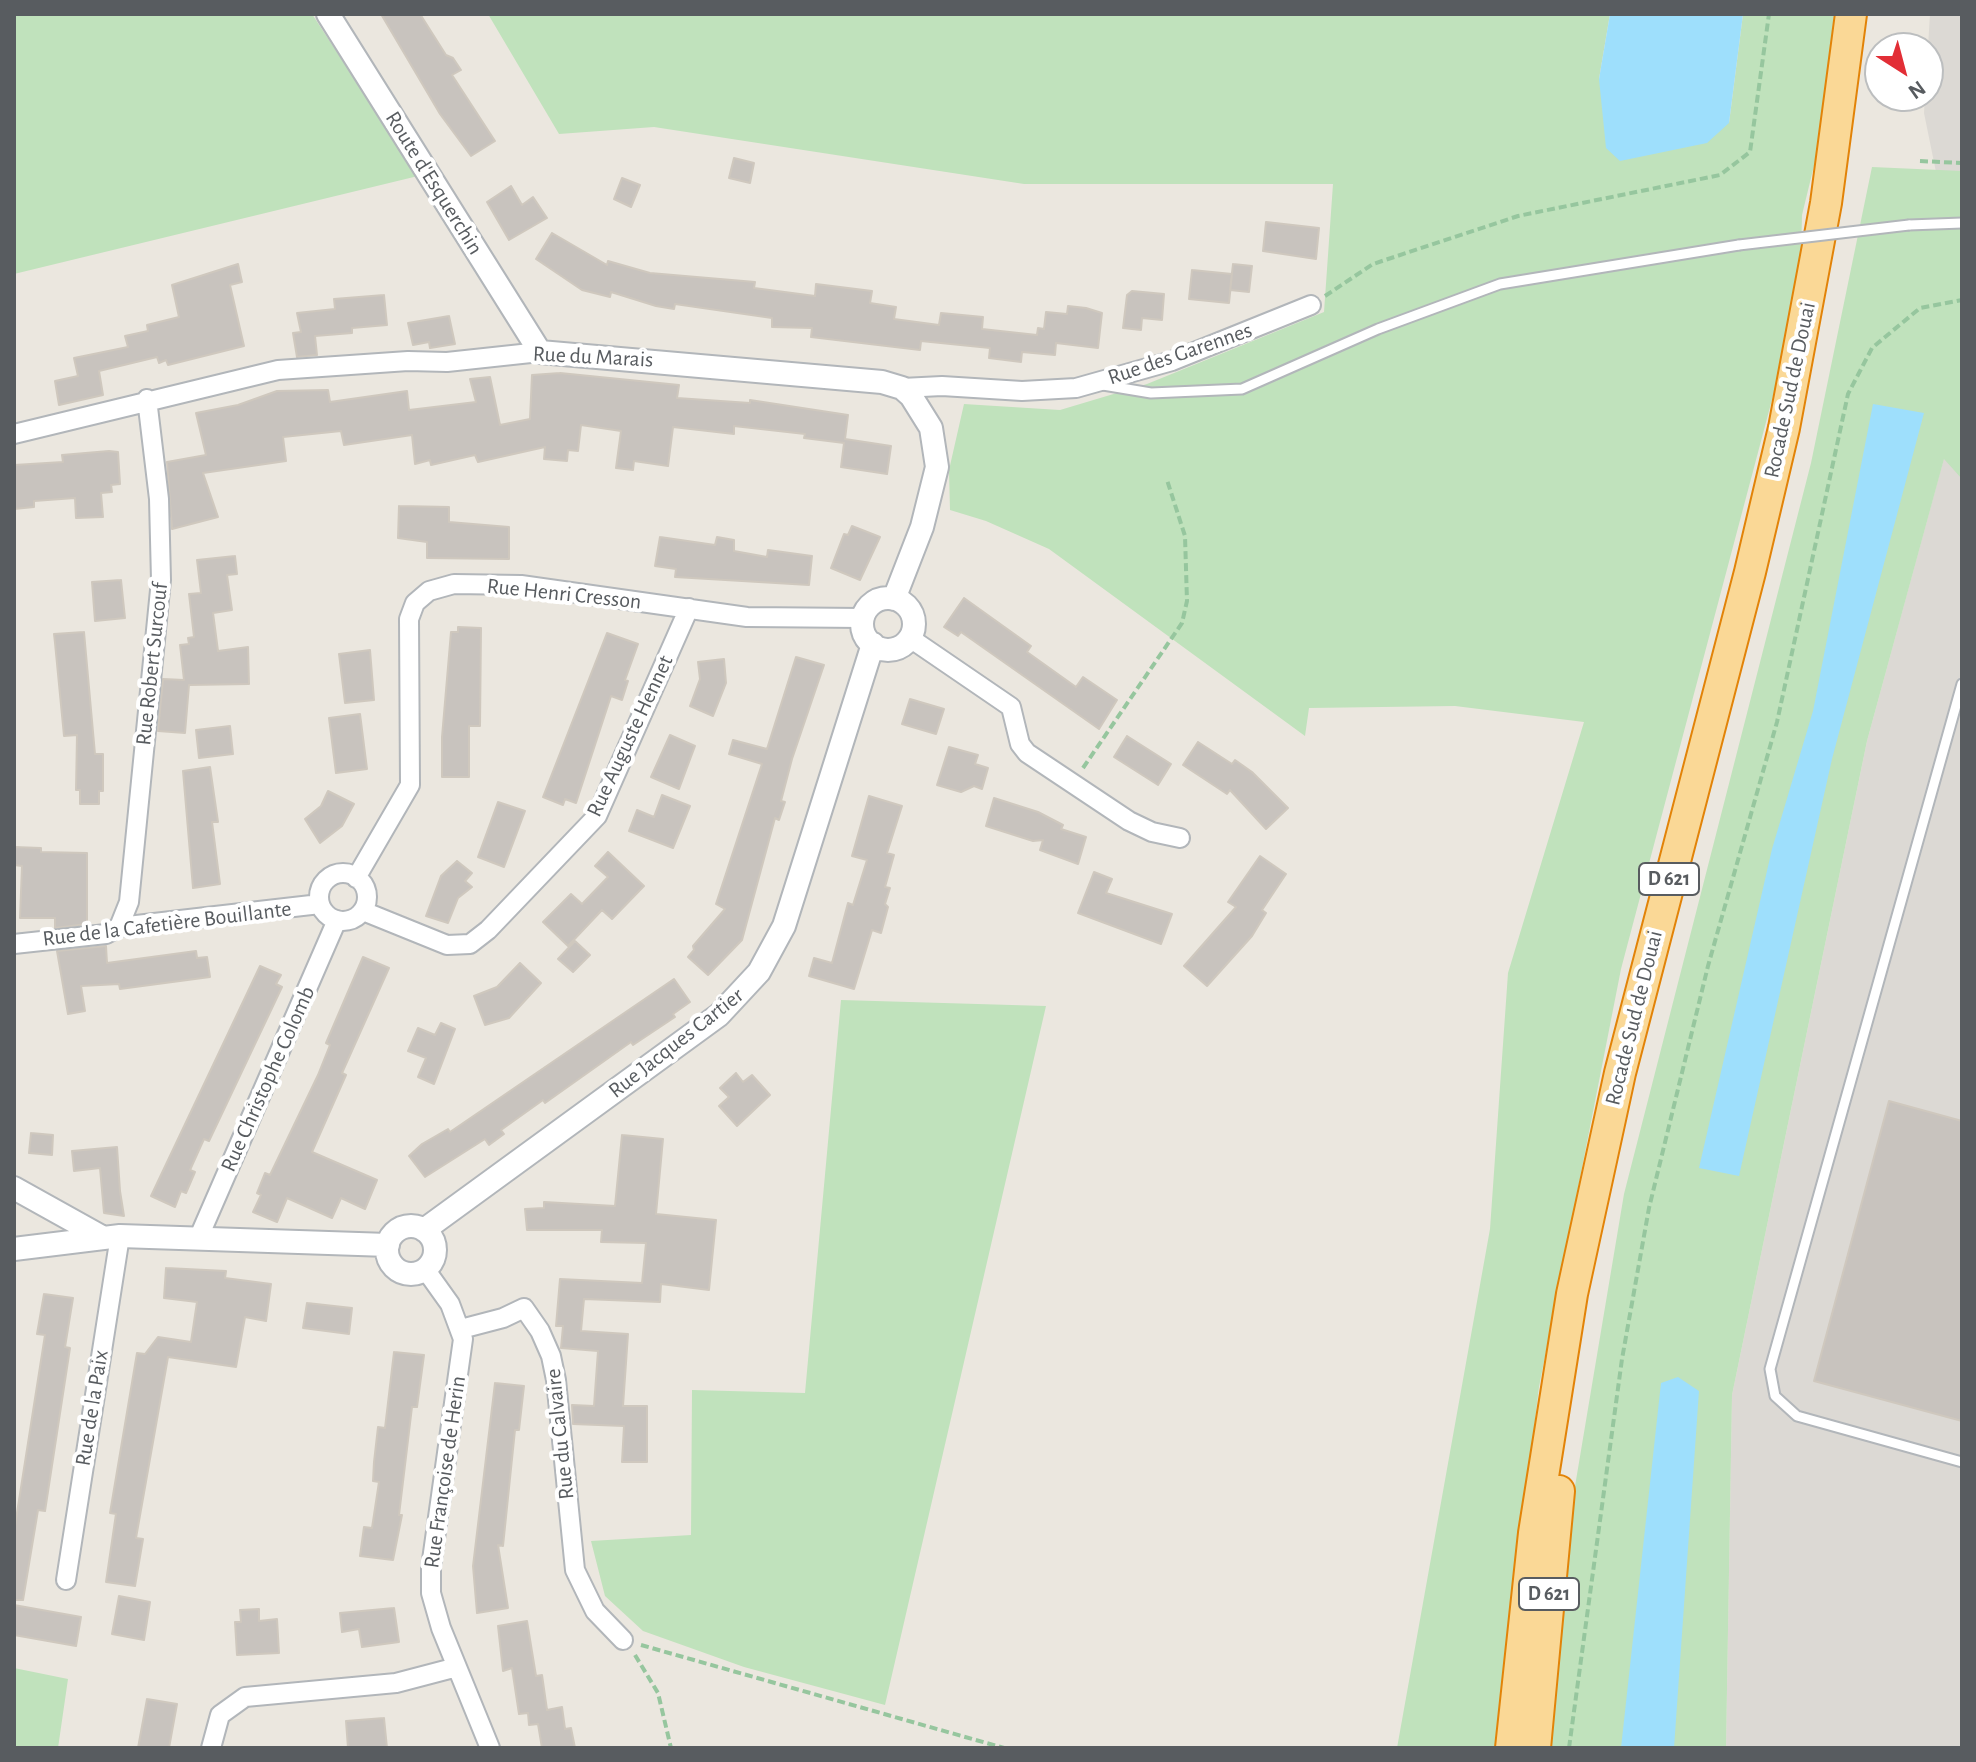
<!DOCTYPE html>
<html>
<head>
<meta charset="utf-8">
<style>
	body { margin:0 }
	#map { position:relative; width:1976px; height:1762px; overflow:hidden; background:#ebe7df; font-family:"Alegreya Sans",sans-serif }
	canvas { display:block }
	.frame { position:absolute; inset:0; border:16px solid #585c60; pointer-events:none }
	.north { position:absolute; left:1864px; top:32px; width:80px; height:80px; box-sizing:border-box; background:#fff; border:2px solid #bcbebf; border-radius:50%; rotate:144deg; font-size:22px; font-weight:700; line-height:32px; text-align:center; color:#585c60 }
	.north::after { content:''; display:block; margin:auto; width:28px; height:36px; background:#e22e36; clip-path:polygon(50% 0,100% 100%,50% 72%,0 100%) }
</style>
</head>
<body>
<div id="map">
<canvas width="1976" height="1762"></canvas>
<div class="frame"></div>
<div class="north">N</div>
</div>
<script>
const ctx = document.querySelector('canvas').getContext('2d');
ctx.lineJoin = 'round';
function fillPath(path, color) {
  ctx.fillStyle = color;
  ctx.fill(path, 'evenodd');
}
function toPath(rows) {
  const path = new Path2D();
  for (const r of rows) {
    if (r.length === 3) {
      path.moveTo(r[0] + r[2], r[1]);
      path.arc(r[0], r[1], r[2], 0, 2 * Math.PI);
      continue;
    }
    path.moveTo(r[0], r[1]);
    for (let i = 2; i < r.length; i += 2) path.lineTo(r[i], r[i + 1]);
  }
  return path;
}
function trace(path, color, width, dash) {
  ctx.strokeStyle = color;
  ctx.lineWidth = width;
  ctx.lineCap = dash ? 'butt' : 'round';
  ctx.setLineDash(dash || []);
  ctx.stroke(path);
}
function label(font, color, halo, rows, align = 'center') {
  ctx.font = font + ' "Alegreya Sans",sans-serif';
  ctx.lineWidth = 8;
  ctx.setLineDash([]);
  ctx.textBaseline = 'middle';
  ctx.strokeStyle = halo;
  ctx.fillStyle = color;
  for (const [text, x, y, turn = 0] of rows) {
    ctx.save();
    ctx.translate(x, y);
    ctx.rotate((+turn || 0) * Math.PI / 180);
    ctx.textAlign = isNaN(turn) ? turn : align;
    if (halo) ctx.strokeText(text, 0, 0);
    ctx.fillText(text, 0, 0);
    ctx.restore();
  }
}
fillPath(toPath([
	[1930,14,1962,14,1962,300,1924,113],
	[1962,365,1962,1748,1726,1748,1732,1395,1867,741,1944,458]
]), '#dcd9d4');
fillPath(toPath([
	[14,14,312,14,418,176,14,274],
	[488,14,1610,14,1599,79,1729,123,1743,14,1834,14,1820,141,1802,215,1800,294,1621,969,1539,1387,1502,1697,1499,1748,1397,1748,1490,1229,1508,973,1584,722,1455,706,1309,708,1305,736,1049,549,986,521,950,510,949,470,964,404,1060,410,1147,384,1324,312,1333,184,1024,184,654,127,559,134],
	[1872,167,1962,171,1962,479,1944,459,1867,741,1732,1395,1726,1748,1547,1748,1570,1516,1624,1194,1811,463],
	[841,1000,1046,1006,885,1705,744,1667,643,1631,605,1596,591,1541,691,1535,692,1390,805,1393],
	[14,1668,68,1679,58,1748,14,1748]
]), '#c0e2bc');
fillPath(toPath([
	[1610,14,1743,14,1729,123,1707,143,1620,161,1606,148,1599,79],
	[1873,404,1924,413,1832,759,1739,1176,1699,1168,1772,849,1813,711],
	[1678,1377,1699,1391,1674,1748,1621,1748,1661,1383]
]), '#9edffc');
const building = toPath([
	[381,14,420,14,446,55,453,58,461,70,452,75,495,141,471,156,440,114,381,14],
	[734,158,754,163,750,183,729,178,734,158],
	[622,178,640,185,631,207,614,199,622,178],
	[511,186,522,205,533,197,547,218,509,240,487,202,511,186],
	[1266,222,1319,228,1316,259,1263,251,1266,222],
	[552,233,607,265,608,261,650,273,755,282,754,288,815,296,816,284,872,291,870,303,896,307,894,319,939,325,941,313,983,317,982,329,1037,335,1038,328,1044,329,1046,312,1067,314,1068,306,1086,308,1102,313,1098,348,1056,343,1055,355,1022,352,1021,362,989,358,990,348,921,341,920,350,811,337,812,328,772,327,772,318,675,304,674,309,656,306,611,292,610,297,582,290,536,259,552,233],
	[238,264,242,282,230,285,244,346,168,365,166,360,159,363,157,357,99,371,103,395,59,405,55,381,78,376,74,358,128,347,125,336,148,331,147,325,179,317,172,285,238,264],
	[1233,264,1252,266,1249,292,1230,290,1233,264],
	[1192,270,1232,274,1229,303,1189,299,1192,270],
	[1132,291,1164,294,1162,320,1142,318,1141,330,1123,328,1127,295,1132,291],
	[384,295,387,325,352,328,352,333,315,336,317,355,297,357,293,333,301,332,297,313,335,309,334,299,384,295],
	[449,316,455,344,430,348,429,342,413,345,408,323,449,316],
	[560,373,679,385,677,398,750,403,750,400,848,415,845,439,891,446,887,474,841,467,844,443,804,438,805,434,734,426,734,434,673,427,668,466,634,461,633,470,616,468,621,431,581,425,578,451,568,450,567,461,544,459,545,447,478,462,475,455,431,465,430,460,415,464,412,435,344,445,341,431,283,437,286,461,203,473,218,517,172,529,167,462,206,455,196,413,238,405,277,391,328,390,330,402,407,391,409,410,476,402,470,379,490,377,500,425,530,419,532,375,560,373],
	[109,451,118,452,120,484,111,485,112,492,101,493,103,517,76,518,75,498,34,501,34,507,14,509,14,465,63,462,62,455,109,451],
	[399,506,449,507,449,522,509,527,509,559,427,558,427,542,398,538,399,506],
	[852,526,880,537,860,580,831,568,844,534,848,535,852,526],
	[660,537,715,545,717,537,734,540,734,551,767,557,768,550,812,556,809,585,675,577,676,569,655,566,660,537],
	[235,556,237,574,227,575,232,610,213,613,218,651,248,647,249,684,189,685,185,733,158,731,163,679,184,680,180,645,189,644,188,638,194,637,189,594,201,593,197,560,235,556],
	[121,580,125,618,95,621,92,582,121,580],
	[964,598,1031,646,1027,652,1076,687,1083,677,1117,700,1099,729,961,632,958,636,944,627,964,598],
	[458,627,481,628,480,726,469,726,469,777,442,777,442,737,451,632,458,632,458,627],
	[84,632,95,754,103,754,103,791,99,791,99,804,80,804,80,790,76,790,77,735,64,736,55,643,54,634,84,632],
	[607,633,638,644,625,680,628,681,622,700,611,696,576,803,565,799,563,805,543,797,607,633],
	[370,650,374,700,345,703,339,654,370,650],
	[796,657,824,665,792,759,781,801,785,802,779,820,775,818,742,940,708,975,688,957,694,950,693,946,725,909,716,904,762,764,729,754,733,740,767,749,796,657],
	[724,659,726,683,713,716,690,706,700,679,698,662,724,659],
	[910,699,944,709,936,734,902,724,910,699],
	[360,714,367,769,336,773,329,718,360,714],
	[230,726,233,754,199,758,196,730,230,726],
	[670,735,695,746,679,789,651,777,670,735],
	[1127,736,1171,764,1158,785,1114,757,1127,736],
	[1198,742,1232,764,1235,760,1252,772,1288,808,1266,829,1230,790,1227,794,1183,765,1198,742],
	[949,747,978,755,975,764,988,768,982,789,974,786,961,792,937,785,949,747],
	[210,767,218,822,212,822,220,884,193,888,183,771,210,767],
	[328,791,354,804,342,826,320,843,305,819,321,806,328,791],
	[662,795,690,806,673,848,629,831,637,810,654,817,662,795],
	[869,796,902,806,887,853,894,855,885,887,890,888,885,904,888,907,881,933,872,930,854,989,809,976,814,958,832,963,848,903,853,905,867,860,852,856,869,796],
	[994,798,1038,812,1063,825,1061,829,1086,837,1078,864,1040,850,1043,840,1033,841,986,826,994,798],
	[498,802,525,811,504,867,478,857,498,802],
	[14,847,41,848,41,852,87,853,87,924,55,928,55,918,20,918,22,866,14,865,14,847],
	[608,852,644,886,612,919,602,910,568,946,543,922,571,894,582,904,608,877,595,866,608,852],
	[1260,856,1286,874,1262,910,1266,913,1252,936,1207,986,1184,966,1236,907,1228,902,1260,856],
	[457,861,472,873,465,881,472,887,458,898,448,923,426,916,441,876,457,861],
	[1094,872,1112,879,1106,893,1172,914,1161,944,1078,913,1094,872],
	[575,941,590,955,573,972,558,959,575,941],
	[106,946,107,963,196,951,197,958,207,957,210,977,120,989,119,984,81,986,85,1011,68,1014,57,951,106,946],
	[363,957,389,968,342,1073,346,1075,312,1152,377,1180,365,1209,341,1198,332,1218,287,1198,277,1222,253,1212,261,1195,257,1193,265,1173,270,1175,318,1075,330,1045,326,1043,363,957],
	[520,963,541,983,509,1018,485,1025,474,996,497,987,520,963],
	[260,966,281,975,276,984,282,987,209,1141,204,1139,190,1170,195,1172,186,1193,181,1191,175,1207,151,1196,260,966],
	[674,979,690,1002,673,1014,675,1017,633,1045,631,1042,545,1103,543,1100,501,1130,504,1134,489,1145,485,1139,425,1177,409,1156,422,1144,448,1129,450,1132,674,979],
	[441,1023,455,1029,434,1084,418,1077,426,1058,408,1051,418,1028,435,1035,441,1023],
	[736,1073,743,1082,752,1075,770,1095,737,1126,719,1106,729,1097,720,1088,736,1073],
	[1889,1101,1962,1121,1962,1421,1814,1381,1889,1101],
	[31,1133,53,1135,52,1155,29,1153,31,1133],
	[622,1135,663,1139,656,1214,716,1220,709,1290,661,1284,660,1302,584,1299,581,1331,628,1334,623,1406,647,1406,647,1462,622,1462,624,1426,573,1424,572,1405,594,1406,598,1351,561,1348,563,1326,556,1326,560,1279,642,1283,646,1243,601,1242,602,1230,527,1230,525,1209,544,1208,544,1202,615,1206,622,1135],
	[117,1147,120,1191,124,1216,104,1213,100,1168,74,1171,72,1151,117,1147],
	[166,1268,226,1271,225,1278,271,1284,266,1321,245,1317,236,1367,168,1357,136,1538,143,1539,135,1586,106,1582,116,1514,110,1513,137,1353,145,1354,158,1337,191,1342,197,1302,164,1298,166,1268],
	[44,1294,73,1298,65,1347,70,1348,45,1511,38,1510,23,1600,14,1600,14,1532,45,1335,37,1334,44,1294],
	[307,1303,352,1308,349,1334,303,1328,307,1303],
	[394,1352,424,1355,417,1407,412,1407,399,1515,402,1515,393,1560,360,1556,364,1527,372,1528,379,1482,373,1481,374,1462,378,1427,385,1428,394,1352],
	[495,1383,524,1386,519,1430,515,1430,503,1546,498,1545,508,1608,477,1613,473,1566,495,1383],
	[119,1596,150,1602,144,1640,112,1634,119,1596],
	[14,1605,81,1617,76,1646,14,1635,14,1605],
	[394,1608,399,1642,362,1647,359,1629,342,1632,340,1613,394,1608],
	[259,1609,259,1621,277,1619,279,1653,237,1655,235,1622,241,1622,240,1610,259,1609],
	[527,1621,536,1676,542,1675,547,1710,562,1707,565,1729,571,1728,575,1748,542,1748,538,1724,529,1725,528,1713,519,1714,512,1668,503,1671,498,1626,527,1621],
	[147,1699,177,1704,169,1748,138,1748,147,1699],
	[384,1718,387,1748,348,1748,346,1721,384,1718]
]);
fillPath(building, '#c8c3be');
trace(building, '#cfc8be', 2);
const service = toPath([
	[1909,225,1962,223],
	[1103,385,1151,393,1242,389,1378,329,1500,284,1739,245],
	[1962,684,1770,1369,1775,1396,1797,1416,1962,1462]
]);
const minor = toPath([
	[902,388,942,386,1022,391,1076,388,1172,361,1311,305],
	[14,434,278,370,408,361,447,362,540,352],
	[910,638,1011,707,1020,744,1027,753,1129,821,1152,832,1180,838],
	[343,897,24],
	[356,878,410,785,409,619,415,603,429,591,454,584,521,585,747,617,863,618],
	[363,911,447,945,470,944,488,930,597,816,689,608],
	[119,927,129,902,161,580,159,499,147,399],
	[14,944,106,934,119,927,320,904],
	[198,1239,337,920],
	[425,1269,450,1304,463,1339,431,1567,431,1593,441,1628,490,1748],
	[461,1329,503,1318,524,1308,540,1331,551,1356,556,1380,575,1570,595,1611,623,1640],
	[66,1580,120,1236],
	[211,1748,220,1715,245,1697,396,1683,457,1667]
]);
const tertiary = toPath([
	[328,14,540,352,882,382,902,388,911,396,931,428,937,467,922,527,894,599],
	[888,624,26],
	[14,1188,102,1237],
	[411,1250,24],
	[424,1230,719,1015,759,972,784,926,873,644],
	[14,1249,120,1236,388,1245]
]);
const trunk = toPath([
	[1511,1748,1534,1533,1572,1294,1620,1073,1750,572,1784,428,1826,203,1851,14],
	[1535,1748,1559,1491]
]);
trace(service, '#b2b6ba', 13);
trace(minor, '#b2b6ba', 22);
trace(tertiary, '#b2b6ba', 26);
trace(trunk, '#e28308', 34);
trace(toPath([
	[1920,161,1962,163],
	[1325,296,1373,264,1518,216,1720,175,1750,152,1769,14],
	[1083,768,1182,623,1187,601,1185,536,1167,480],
	[641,1645,1004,1748],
	[635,1655,658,1693,671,1748],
	[1569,1748,1622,1359,1649,1208,1708,966,1777,722,1848,394,1872,348,1920,308,1962,300]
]), '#96c69e', 4, [8, 4]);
trace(service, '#fff', 9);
trace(minor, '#fff', 18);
trace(tertiary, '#fff', 22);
trace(trunk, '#fad896', 30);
const serviceBridge = toPath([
	[1739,245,1909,225]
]);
trace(serviceBridge, '#b2b6ba', 13, []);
trace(serviceBridge, '#fff', 9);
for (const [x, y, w] of [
	[1669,879,60],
	[1549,1594,60]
]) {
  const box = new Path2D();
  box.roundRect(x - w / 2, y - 16, w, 32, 6);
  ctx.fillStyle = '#fff';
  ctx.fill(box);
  trace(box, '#585c60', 2);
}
label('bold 20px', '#585c60', null, [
	["D 621",1669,879],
	["D 621",1549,1594]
]);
label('22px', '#585c60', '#fff', [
	["Route d'Esquerchin",434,183,58],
	["Rue des Garennes",1180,354,-19],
	["Rue du Marais",593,357,3],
	["Rocade Sud de Douai",1790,390,-78],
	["Rue Henri Cresson",564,594,6],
	["Rue Robert Surcouf",152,664,-84],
	["Rue Auguste Hennet",630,736,-65],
	["Rue de la Cafetière Bouillante",167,924,-7],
	["Rocade Sud de Douai",1634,1018,-76],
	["Rue Jacques Cartier",676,1043,-38],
	["Rue Christophe Colomb",268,1079,-66],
	["Rue de la Paix",92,1408,-81],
	["Rue du Calvaire",560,1434,-96],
	["Rue Françoise de Herin",445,1472,-82]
]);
</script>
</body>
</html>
